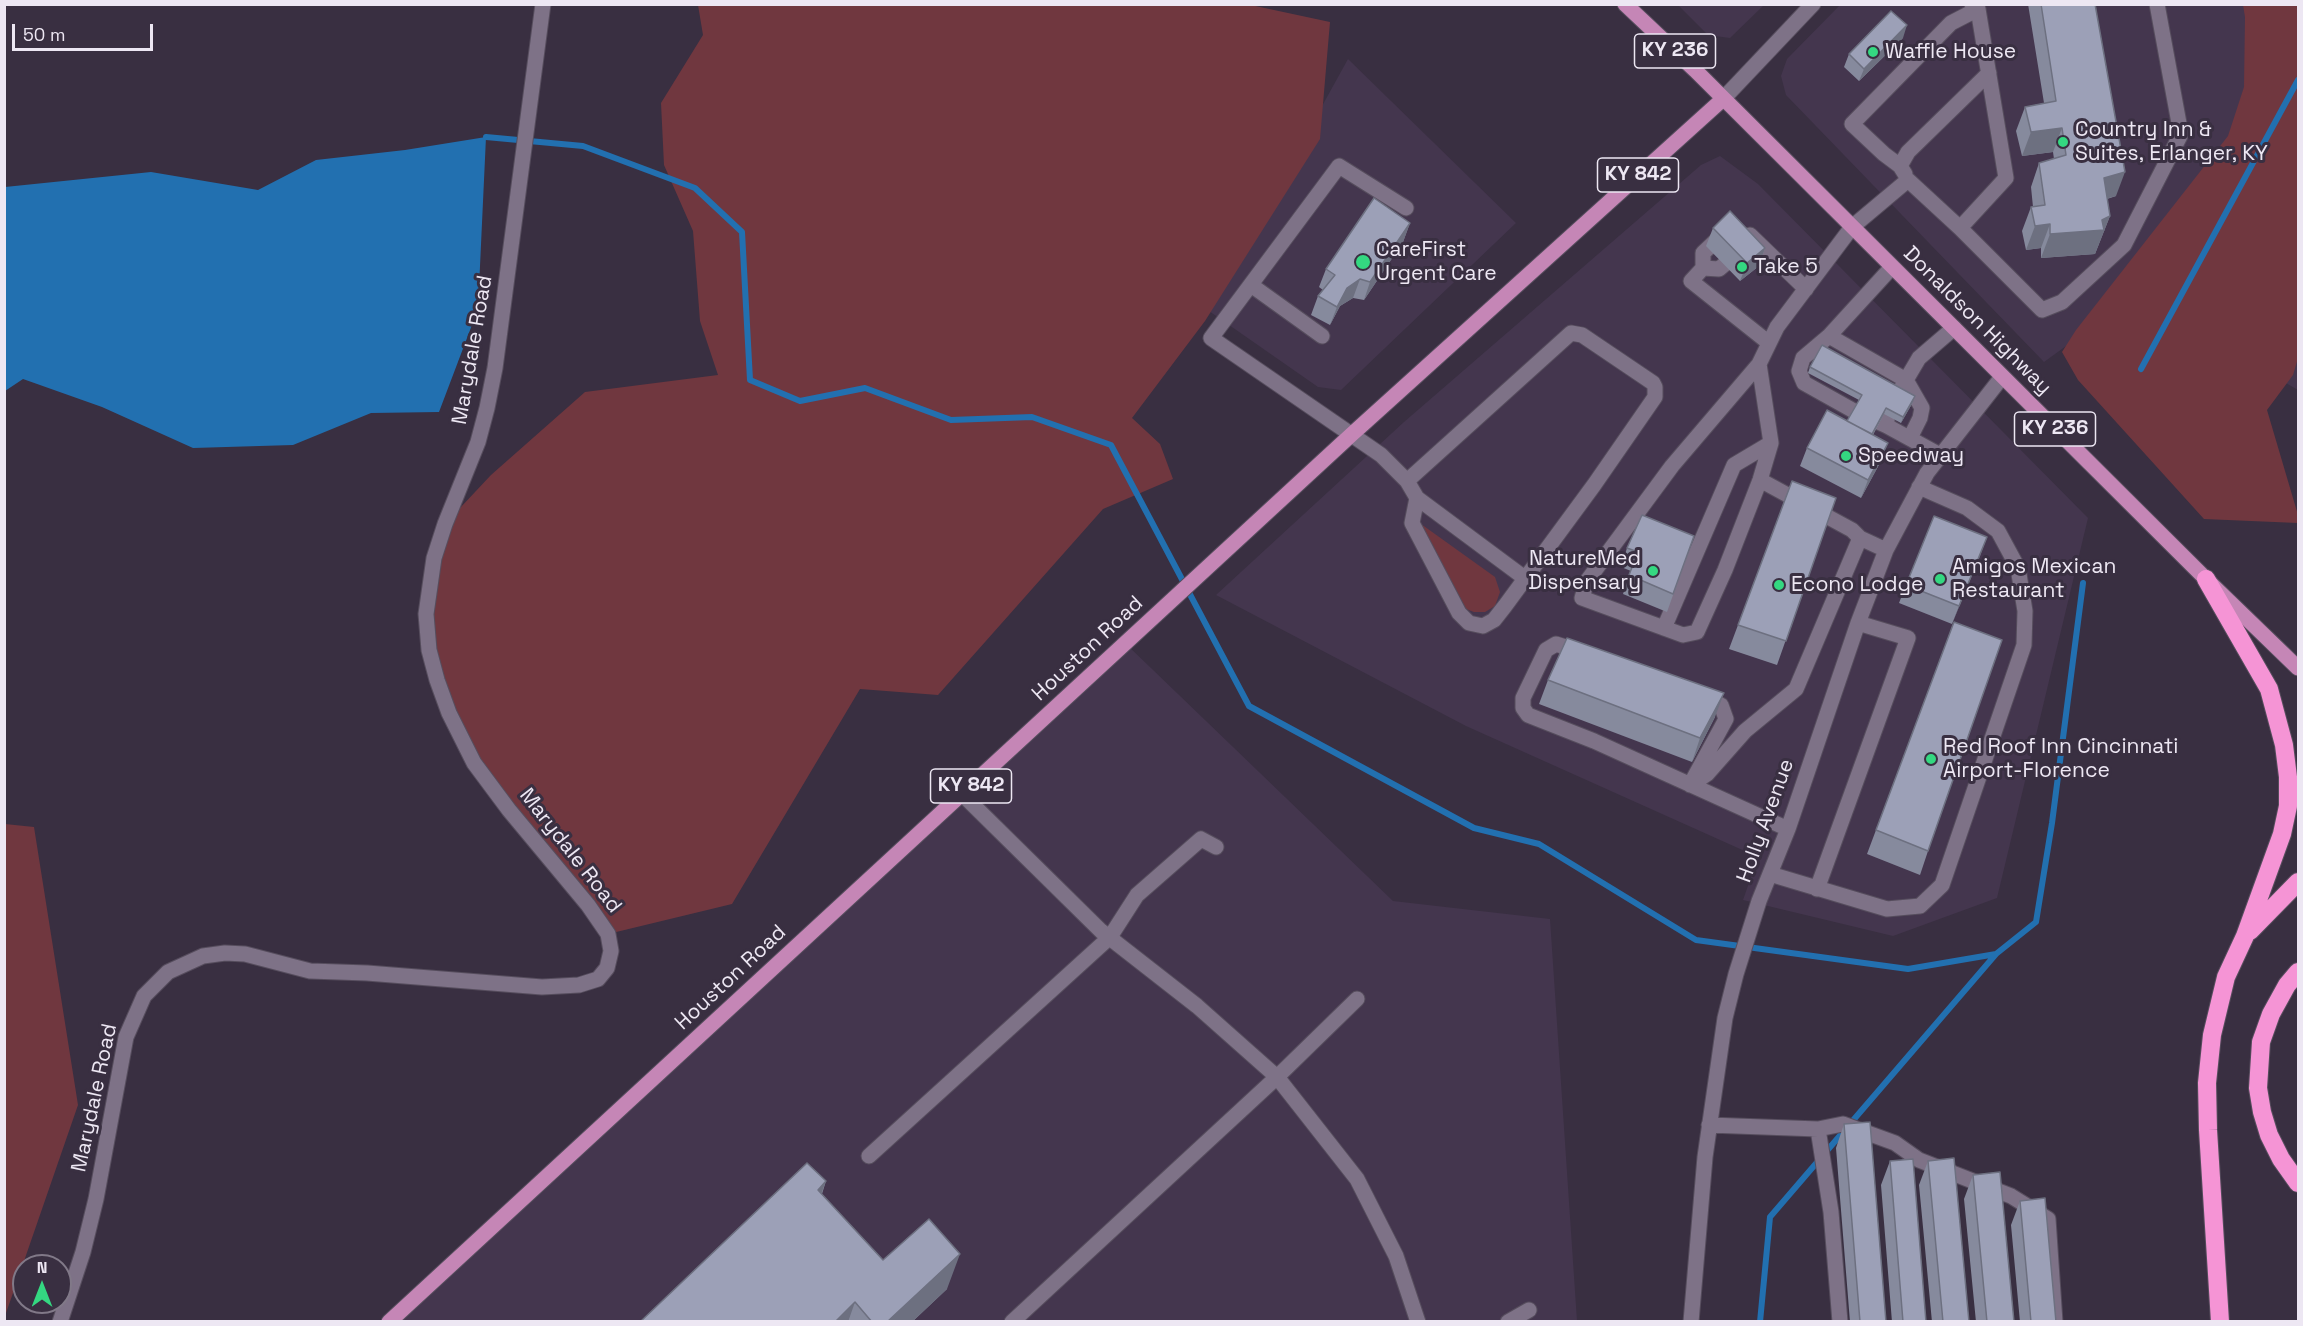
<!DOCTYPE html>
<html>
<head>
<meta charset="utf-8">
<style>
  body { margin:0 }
  #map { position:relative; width:2303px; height:1326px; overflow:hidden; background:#392f41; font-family:"Space Grotesk",sans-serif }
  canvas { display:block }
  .frame { position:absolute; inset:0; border:6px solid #ede7f3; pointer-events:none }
  .north { position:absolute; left:12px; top:1254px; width:60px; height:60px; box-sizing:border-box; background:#392f41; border:2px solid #817988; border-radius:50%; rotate:0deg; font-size:16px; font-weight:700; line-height:24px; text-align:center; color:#ede7f3 }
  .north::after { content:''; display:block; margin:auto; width:21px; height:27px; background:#34d881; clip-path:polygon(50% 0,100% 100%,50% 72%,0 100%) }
  .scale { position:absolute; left:12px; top:24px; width:141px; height:27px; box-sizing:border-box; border:3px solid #ede7f3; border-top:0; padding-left:8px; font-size:18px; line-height:21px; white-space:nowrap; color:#ede7f3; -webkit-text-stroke:4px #392f41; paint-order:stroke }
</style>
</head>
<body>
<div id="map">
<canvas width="2303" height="1326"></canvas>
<div class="frame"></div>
<div class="north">N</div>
<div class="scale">50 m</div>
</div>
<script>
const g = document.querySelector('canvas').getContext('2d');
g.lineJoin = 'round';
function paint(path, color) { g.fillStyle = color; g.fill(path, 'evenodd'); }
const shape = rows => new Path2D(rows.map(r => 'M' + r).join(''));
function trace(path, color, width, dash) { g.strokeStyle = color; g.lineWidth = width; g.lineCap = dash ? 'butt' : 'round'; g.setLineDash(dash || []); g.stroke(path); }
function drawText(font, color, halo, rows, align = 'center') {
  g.font = font + ' "Space Grotesk",sans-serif'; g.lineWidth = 6; g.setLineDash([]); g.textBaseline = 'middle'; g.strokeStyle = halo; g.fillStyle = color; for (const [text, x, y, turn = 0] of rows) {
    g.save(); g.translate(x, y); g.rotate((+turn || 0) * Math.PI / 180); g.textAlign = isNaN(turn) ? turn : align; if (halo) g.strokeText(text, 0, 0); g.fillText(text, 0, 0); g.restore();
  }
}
const built = shape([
  [1678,5,1764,5,1730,38,1708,35],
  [1840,5,2298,5,2298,390,2135,296,2044,362,1786,95,1781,76,1787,59],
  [1348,59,1516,223,1341,390,1318,387,1209,311],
  [1720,156,1758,184,2088,518,1997,898,1893,936,1743,900,1758,857,1466,726,1216,595,1404,422,1701,165],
  [1125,643,1393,901,1550,919,1577,1321,389,1322]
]);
const green = shape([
  [1246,4,1330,22,1320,139,1205,321,1132,418,1160,444,1173,479,1103,509,938,695,860,689,732,904,608,934,474,763,429,650,445,524,491,475,585,392,718,375,700,321,693,231,664,165,661,103,703,35,698,5],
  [2243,5,2298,5,2298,358,2293,375,2267,410,2298,515,2298,523,2204,519,2078,380,2062,352,2076,330,2228,136,2244,87,2245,17],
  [1421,524,1495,577,1500,592,1495,606,1485,612,1474,612,1466,609],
  [5,824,34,827,78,1105,5,1316]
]);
const water = shape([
  [486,137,478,309,439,412,371,413,293,445,193,448,102,407,23,379,5,391,5,187,151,172,258,190,316,160,405,150]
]);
const stream = shape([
  [486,137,583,146,695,188,742,232,750,380,800,401,865,388,951,420,1032,417,1111,445,1249,706,1474,828,1539,844,1696,940,1908,969,1996,954],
  [2141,369,2298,80],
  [1760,1322,1770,1217,1996,954,2036,922,2052,823,2083,583]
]);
const minor = shape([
  [1972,4,1978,9,2006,178,1960,228,2042,310,2062,302,2124,245,2181,134,2157,4],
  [1723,99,1813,4],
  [1900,166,1884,154,1852,124,1951,23,1978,9],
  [1905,174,1900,166,1908,152,1989,73],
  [1406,208,1339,166,1211,338,1381,455,1407,481,1417,498,1526,579],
  [1722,235,1703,253,1703,268,1691,281,1769,343],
  [1750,235,1806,289],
  [1892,267,1829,336,1906,380,1919,358,1954,328],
  [1703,268,1719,269,1739,252],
  [1251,285,1322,336],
  [1829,336,1803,358,1799,371,1804,383,1854,411,1887,426],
  [1759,364,1672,466,1587,581,1582,598,1683,635,1697,632,1725,570,1760,480,1771,443,1759,364,1777,327,1852,227,1908,180,1960,228],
  [1901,389,1906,380,1922,408,1920,418,1910,438],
  [1887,419,1887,426,1940,455],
  [1760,480,1852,530,1860,538,1886,550],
  [1407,481,1571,333,1582,335,1653,383,1655,387,1655,397,1594,485,1505,606,1494,620,1483,626,1469,623,1459,613,1412,523,1417,498],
  [1664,628,1734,465,1771,443],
  [1581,652,1556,644,1546,650,1523,698,1523,708,1528,715,1594,741,1788,829],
  [1692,784,1707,774,1745,731,1796,689,1860,538],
  [1690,785,1726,719,1721,705,1701,698],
  [962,794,1101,931,1197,1006,1277,1077,1357,1179,1396,1256,1418,1322],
  [1770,874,1887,909,1920,906,1942,885,2024,645,2025,611,2018,568,1998,531,1967,508,1919,487],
  [1817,889,1908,638,1858,623],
  [1709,1125,1818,1129,1843,1124,1895,1143,1919,1160,2011,1196,2048,1219,2055,1322],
  [1818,1129,1831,1212,1840,1322],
  [869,1156,1110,937,1137,895,1201,839,1216,847],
  [60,1322,83,1252,96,1199,126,1037,144,996,168,972,203,956,225,953,245,954,310,971,367,973,542,987,579,985,598,979,607,968,611,951,608,934,588,905,509,810,474,763,449,713,437,680,429,650,426,614,434,558,445,524,478,442,487,408,495,368,543,4],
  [1012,1322,1277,1077,1357,999],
  [1508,1322,1529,1310],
  [1691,1322,1705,1157,1725,1018,1736,974,1759,901,1788,829,1858,623,1886,550,1927,473,2002,377]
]);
const major = shape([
  [1625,4,1695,70,2206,579,2298,668],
  [389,1322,1351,435,1723,99]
]);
const highway = shape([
  [2206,579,2269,689,2284,745,2288,777,2288,806,2282,834,2245,936,2226,977,2212,1035,2207,1083,2208,1130,2220,1322],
  [2250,931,2298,882],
  [2298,972,2287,985,2271,1014,2261,1042,2258,1088,2262,1112,2269,1135,2281,1159,2298,1183]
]);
const wall = shape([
  [2028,4,2095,4,2116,196,2107,199,2110,216,2095,254,2041,258,2041,248,2026,250,2022,231,2031,207,2033,207,2031,187,2039,163,2054,159,2053,152,2022,156,2016,131,2025,107,2044,103],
  [1903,38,1859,81,1844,67,1849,54],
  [1410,223,1403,242,1364,300,1353,298,1340,306,1330,325,1311,315,1318,296,1323,290,1319,287,1326,269],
  [1713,228,1765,248,1759,266,1740,281,1706,246],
  [1810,367,1913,402,1901,423,1884,414,1873,435,1881,461,1861,498,1800,466,1807,448,1847,421,1859,400,1808,373],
  [1792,481,1836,498,1777,665,1729,649],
  [1694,536,1667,612,1623,594,1631,571,1621,567,1627,548],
  [1987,537,1952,624,1899,603,1906,585],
  [1954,622,1928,851,1920,875,1867,854],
  [1548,680,1715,717,1692,762,1539,704],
  [1844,1124,1886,1322,1850,1322,1836,1148],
  [1890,1161,1926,1322,1892,1322,1881,1185],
  [1928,1161,1969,1322,1932,1322,1919,1185],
  [1973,1175,2014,1322,1976,1322,1964,1199],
  [826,1181,822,1194,883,1260,947,1289,912,1322,640,1322],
  [2020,1201,2056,1322,2020,1322,2011,1225]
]);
const shadedWall = shape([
  [1907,25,1903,38,1859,81,1864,69],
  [2062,128,2053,152,2022,156,2031,132],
  [2125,172,2116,196,2095,202,2104,178],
  [2110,216,2095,254,2041,258,2050,234,2102,220],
  [1410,223,1403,242,1364,300,1370,282],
  [2050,224,2041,248,2026,250,2035,226],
  [1765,248,1759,266,1740,281,1747,263],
  [1360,279,1353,298,1340,306,1330,325,1337,307,1347,288],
  [1915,396,1913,402,1901,423,1903,417],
  [1886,408,1884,414,1863,452,1866,445],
  [1888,443,1881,461,1861,498,1868,480],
  [1987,537,1980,556,1952,624,1959,606],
  [1724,693,1715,717,1692,762,1700,738],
  [826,1181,813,1216,818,1190],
  [960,1254,947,1289,912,1322,887,1322],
  [855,1302,848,1322,835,1322]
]);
const building = shape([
  [2041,4,2095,4,2125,172,2104,178,2110,216,2102,220,2104,230,2050,234,2050,224,2035,226,2031,207,2045,205,2039,163,2066,155,2062,128,2031,132,2025,107,2056,101,2041,4],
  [1891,11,1907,25,1864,69,1849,54,1891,11],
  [1374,198,1410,223,1370,282,1360,279,1347,288,1337,307,1318,296,1335,275,1326,269,1374,198],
  [1730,211,1765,248,1747,263,1713,228,1730,211],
  [1822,345,1915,396,1903,417,1886,408,1872,434,1847,421,1862,395,1810,367,1822,345],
  [1827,410,1888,443,1868,480,1807,448,1827,410],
  [1792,481,1836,498,1786,641,1738,625,1792,481],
  [1642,515,1694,536,1673,594,1629,575,1638,552,1627,548,1642,515],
  [1934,516,1987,537,1959,606,1906,585,1934,516],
  [1954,622,2002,640,1928,851,1876,830,1954,622],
  [1567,638,1724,693,1700,738,1548,680,1567,638],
  [1870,1122,1886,1322,1860,1322,1844,1124,1870,1122],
  [1954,1158,1969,1322,1943,1322,1928,1161,1954,1158],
  [1913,1159,1926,1322,1903,1322,1890,1161,1913,1159],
  [807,1163,826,1181,818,1190,883,1260,929,1219,960,1254,887,1322,872,1322,855,1302,835,1322,640,1322,807,1163],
  [2000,1172,2014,1322,1987,1322,1973,1175,2000,1172],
  [2045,1198,2056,1322,2031,1322,2020,1201,2045,1198]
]);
const markers = [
  [1873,52,6,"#34d881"],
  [2063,142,6,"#34d881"],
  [1363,262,8,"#34d881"],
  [1742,267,6,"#34d881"],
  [1846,456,6,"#34d881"],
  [1653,571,6,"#34d881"],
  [1940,579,6,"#34d881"],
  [1779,585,6,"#34d881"],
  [1931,759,6,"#34d881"]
];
const shields = [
  [1675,51,81],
  [1638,175,81],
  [2055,429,81],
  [971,786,81]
];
const shieldNames = [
  ["KY 236",1675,51],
  ["KY 842",1638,175],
  ["KY 236",2055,429],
  ["KY 842",971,786]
];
const poiNames = [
  ["Waffle House",1885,52],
  ["Country Inn &",2075,130],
  ["Suites, Erlanger, KY",2075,154],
  ["CareFirst",1376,250],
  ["Urgent Care",1376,274],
  ["Take 5",1754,267],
  ["Speedway",1858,456],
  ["NatureMed",1641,559,"right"],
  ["Dispensary",1641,583,"right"],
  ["Amigos Mexican",1952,567],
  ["Restaurant",1952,591],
  ["Econo Lodge",1791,585],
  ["Red Roof Inn Cincinnati",1943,747],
  ["Airport-Florence",1943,771]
];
const streetNames = [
  ["Donaldson Highway",1977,321,45],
  ["Marydale Road",473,350,-80],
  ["Houston Road",1088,649,-43],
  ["Holly Avenue",1766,821,-70],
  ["Marydale Road",570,851,52],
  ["Houston Road",731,978,-43],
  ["Marydale Road",95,1098,-78]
];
paint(built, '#44364e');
paint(green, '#70373f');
paint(water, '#2270b0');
trace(stream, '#2270b0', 6);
trace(minor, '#564d5d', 17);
trace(major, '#564d5d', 17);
trace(highway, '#564d5d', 20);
trace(minor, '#7e7287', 15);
trace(major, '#c586b6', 15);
trace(highway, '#f594d5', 18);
paint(wall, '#868a9d');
paint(shadedWall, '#6d7080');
paint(building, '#9ca0b7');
trace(building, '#6d7080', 1.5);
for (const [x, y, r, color] of markers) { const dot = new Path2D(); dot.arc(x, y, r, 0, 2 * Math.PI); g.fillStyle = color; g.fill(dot); trace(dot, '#392f41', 2); }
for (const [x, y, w] of shields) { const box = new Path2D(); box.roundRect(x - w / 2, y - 17, w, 34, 4.5); g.fillStyle = '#392f41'; g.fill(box); trace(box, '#ede7f3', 1.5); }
drawText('bold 20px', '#ede7f3', null, shieldNames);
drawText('21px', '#ede7f3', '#392f41', poiNames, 'left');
drawText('21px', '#ede7f3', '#392f41', streetNames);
</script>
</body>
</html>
